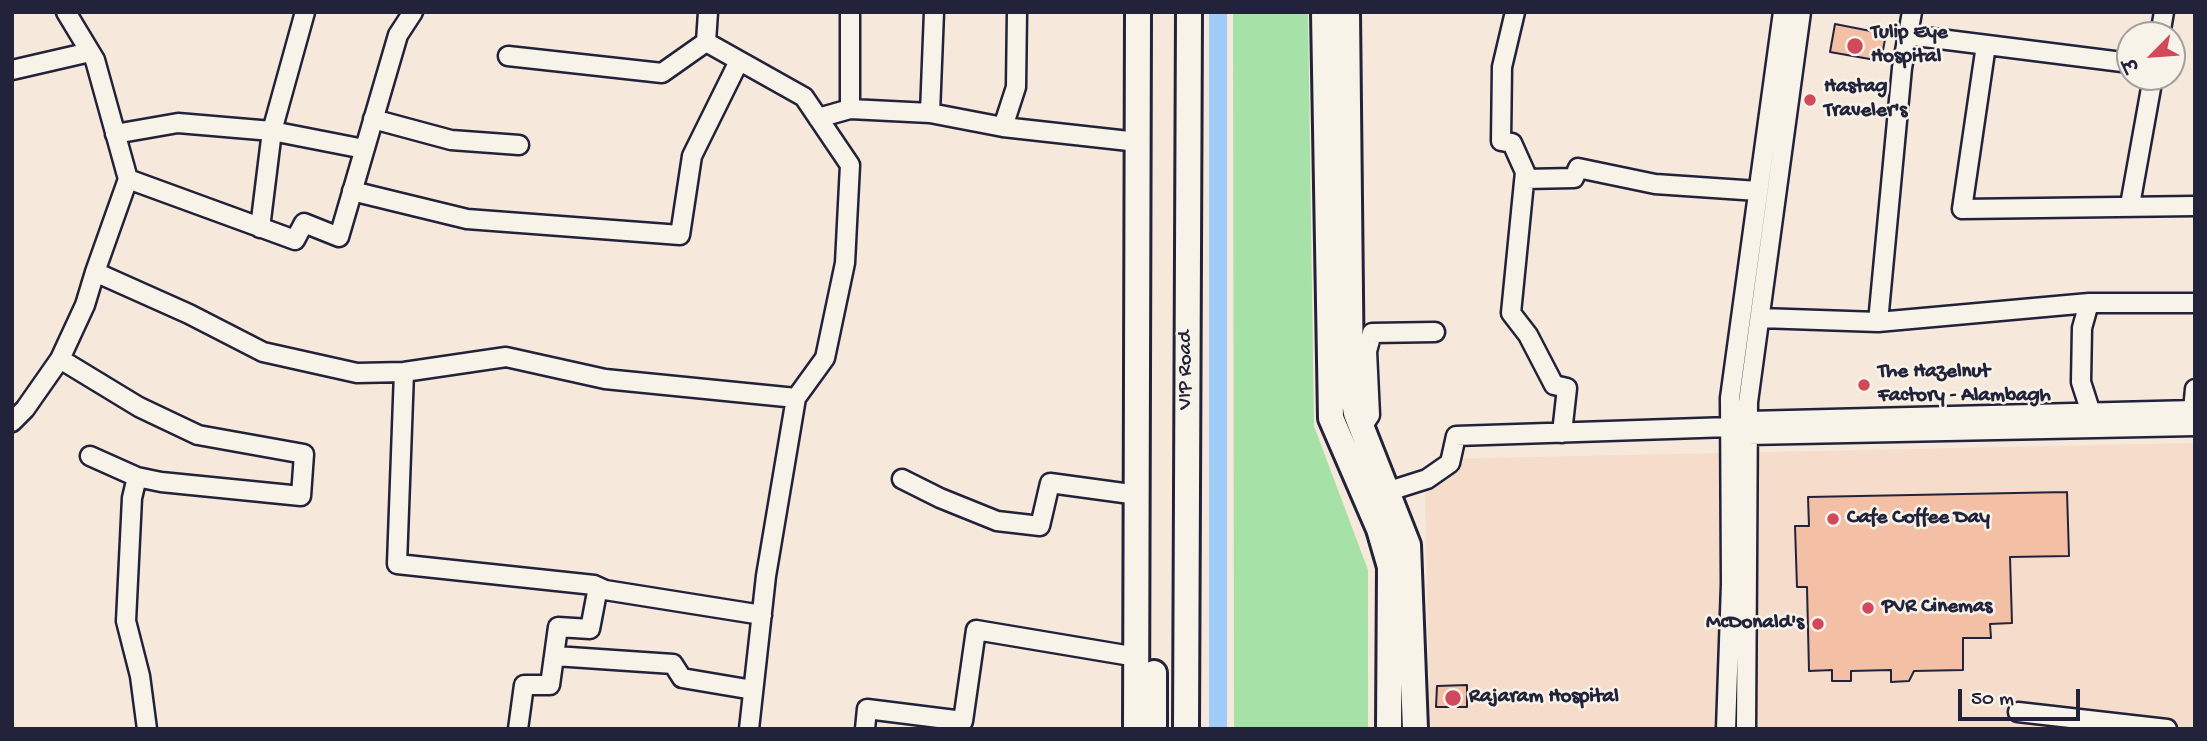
<!DOCTYPE html>
<html>
<head>
<meta charset="utf-8">
<style>
  body { margin:0 }
  #map { position:relative; width:2207px; height:741px; overflow:hidden; background:#f6e9db; font-family:"Gochi Hand","Playpen Sans Deva",sans-serif }
  canvas { display:block }
  .frame { position:absolute; inset:0; border:14px solid #22223b; pointer-events:none }
  .north { position:absolute; left:2116px; top:21px; width:70px; height:70px; box-sizing:border-box; background:#f7f3e8; border:2px solid #a29fa3; border-radius:50%; rotate:245deg; font-size:19px; font-weight:700; line-height:28px; text-align:center; color:#22223b }
  .north::after { content:''; display:block; margin:auto; width:24px; height:32px; background:#d1495b; clip-path:polygon(50% 0,100% 100%,50% 72%,0 100%) }
  .scale { position:absolute; left:1958px; top:689px; width:122px; height:32px; box-sizing:border-box; border:4px solid #22223b; border-top:0; padding-left:9px; font-size:21px; line-height:24px; white-space:nowrap; color:#22223b; -webkit-text-stroke:5px #f7f3e8; paint-order:stroke }
</style>
</head>
<body>
<div id="map">
<canvas width="2207" height="741"></canvas>
<div class="frame"></div>
<div class="north">उ</div>
<div class="scale">50 m</div>
</div>
<script>
const g = document.querySelector('canvas').getContext('2d');
g.lineJoin = 'round';
function paint(path, color) { g.fillStyle = color; g.fill(path, 'evenodd'); }
const shape = rows => new Path2D(rows.map(r => 'M' + r).join(''));
function trace(path, color, width, dash) { g.strokeStyle = color; g.lineWidth = width; g.lineCap = dash ? 'butt' : 'round'; g.setLineDash(dash || []); g.stroke(path); }
function drawText(font, color, halo, rows, align = 'center') {
  g.font = font + ' "Gochi Hand",sans-serif'; g.lineWidth = 5; g.setLineDash([]); g.textBaseline = 'middle'; g.strokeStyle = halo; g.fillStyle = color; for (const [text, x, y, turn = 0] of rows) {
    g.save(); g.translate(x, y); g.rotate((+turn || 0) * Math.PI / 180); g.textAlign = isNaN(turn) ? turn : align; if (halo) g.strokeText(text, 0, 0); g.fillText(text, 0, 0); g.restore();
  }
}
const built = shape([
  [2195,443,2195,729,1430,729,1425,493,1439,459]
]);
const green = shape([
  [1233,12,1308,12,1314,426,1368,570,1368,729,1234,729]
]);
const canal = shape([
  [1218,729,1218,12]
]);
const building = shape([
  [1835,24,1886,34,1881,61,1830,52,1835,24],
  [2067,492,2069,556,2010,557,2012,623,1990,624,1991,638,1963,638,1963,670,1914,671,1909,681,1891,682,1891,670,1851,671,1851,681,1832,681,1832,670,1809,671,1807,587,1797,587,1795,526,1809,526,1808,497,2067,492],
  [1467,685,1467,707,1436,707,1437,686,1467,685]
]);
const street = shape([
  [66,12,95,60,128,179,95,272,189,314,263,352,357,373,404,372,506,357,605,379,796,398,766,576,749,729],
  [708,12,706,42,804,97,850,165,845,263,825,358,796,398],
  [1515,12,1502,67,1501,141,1512,143,1525,172,1511,313,1528,335,1554,385,1567,388,1562,433],
  [1908,35,2130,63],
  [2160,35,2164,12],
  [1986,45,1962,209,2195,206],
  [508,56,662,73,706,42],
  [12,70,90,52],
  [850,109,930,113,934,12],
  [930,113,1003,127,1138,142],
  [818,118,850,109,850,12],
  [373,119,451,140,519,145],
  [1003,127,1016,87,1017,12],
  [115,134,178,123,272,131,305,12],
  [128,179,295,240,304,223,339,237,398,35,413,12],
  [1525,179,1574,178,1578,168,1655,184,1758,191],
  [352,191,467,219,680,235,692,156,739,61],
  [2130,205,2153,77],
  [260,228,272,131,364,149],
  [2089,303,2082,328,2081,382,2091,413],
  [1760,318,1878,322,2089,303,2195,303],
  [1878,322,1902,68,1912,12],
  [60,359,139,407,198,435,304,454,301,496,161,482,137,477,90,456],
  [404,372,397,564,594,585,605,590,762,615],
  [2193,410,2195,389],
  [12,422,25,409,60,359,85,305,95,272],
  [1362,427,1370,415,1367,351,1372,333,1435,332],
  [1737,430,1748,435,2195,426],
  [137,477,132,498,126,621,140,676,147,729],
  [902,479,940,498,997,521,1040,526,1050,483,1138,495],
  [1386,492,1427,479,1450,463,1456,436,1730,427,1748,421,2195,410],
  [555,656,673,664,682,678,753,690],
  [2018,712,2167,729],
  [518,729,524,685,550,685,558,627,590,629,598,587],
  [865,729,867,709,963,721,976,630,1137,657],
  [1726,729,1731,584,1730,398,1783,12],
  [1746,729,1748,402,1801,12]
]);
const secondary = shape([
  [1324,12,1331,418,1379,529,1390,567,1389,729],
  [1347,12,1351,386,1356,413,1408,545,1415,729],
  [1136,729,1138,12],
  [1154,729,1154,673],
  [1186,729,1189,12]
]);
const markers = [
  [1855,46,9,"#d1495b"],
  [1810,100,7,"#d1495b"],
  [1864,385,7,"#d1495b"],
  [1833,519,7,"#d1495b"],
  [1868,608,7,"#d1495b"],
  [1818,624,7,"#d1495b"],
  [1453,698,9,"#d1495b"]
];
const poiNames = [
  ["Tulip Eye",1871,34],
  ["Hospital",1871,58],
  ["Hastag",1824,88],
  ["Traveler's",1824,112],
  ["The Hazelnut",1878,373],
  ["Factory - Alambagh",1878,397],
  ["Cafe Coffee Day",1847,519],
  ["PVR Cinemas",1882,608],
  ["McDonald's",1804,624,"right"],
  ["Rajaram Hospital",1469,698]
];
const streetNames = [
  ["VIP Road",1187,370,-90]
];
paint(built, '#f5dccb');
paint(green, '#a6e1a7');
trace(canal, '#a0ccfa', 18);
paint(building, '#f3bfa5');
trace(building, '#22223b', 2);
trace(street, '#22223b', 23);
trace(secondary, '#22223b', 30);
trace(street, '#f7f3e8', 18);
trace(secondary, '#f7f3e8', 24);
for (const [x, y, r, color] of markers) { const dot = new Path2D(); dot.arc(x, y, r, 0, 2 * Math.PI); g.fillStyle = color; g.fill(dot); trace(dot, '#f7f3e8', 2.5); }
drawText('bold 21px', '#22223b', '#f7f3e8', poiNames, 'left');
drawText('21px', '#22223b', '#f7f3e8', streetNames);
</script>
</body>
</html>
